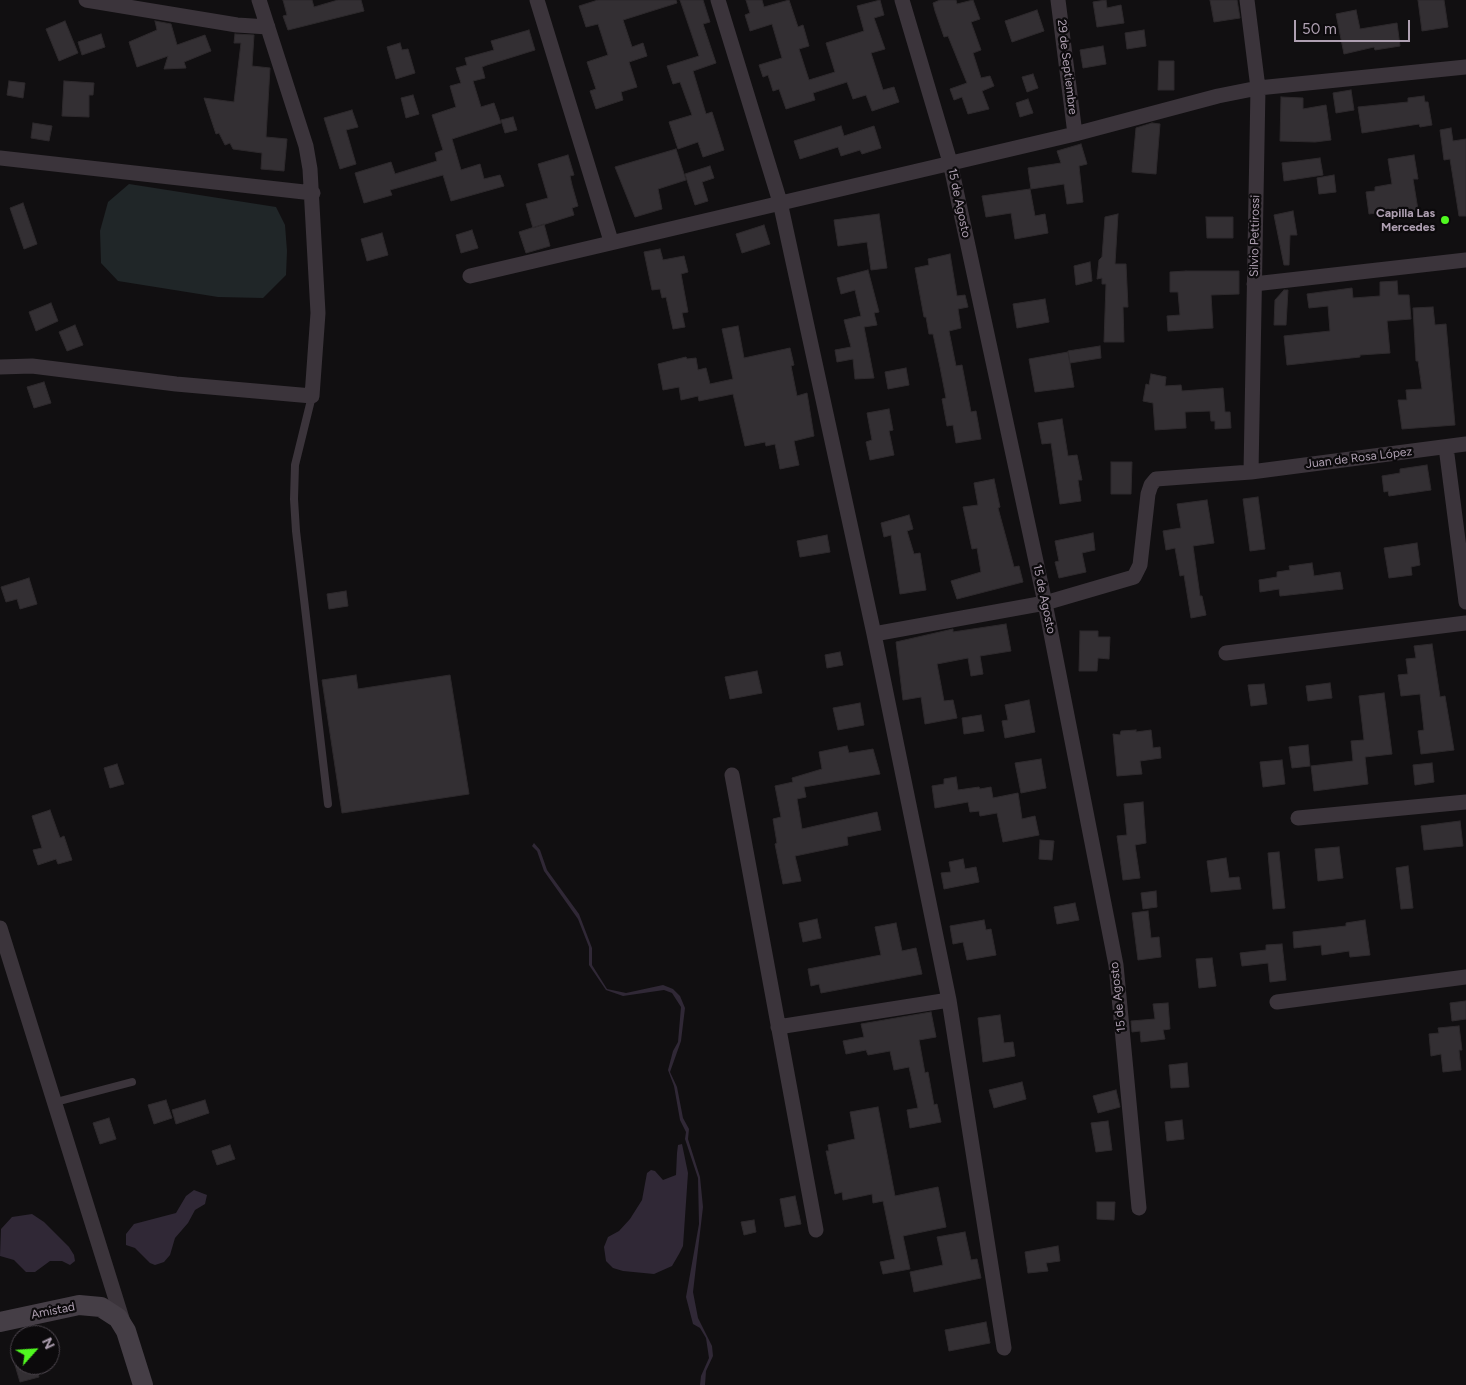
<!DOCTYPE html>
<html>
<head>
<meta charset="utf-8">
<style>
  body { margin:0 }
  #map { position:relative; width:1466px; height:1385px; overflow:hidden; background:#110f11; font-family:Figtree,sans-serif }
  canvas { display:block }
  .north { position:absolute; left:10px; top:1325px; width:50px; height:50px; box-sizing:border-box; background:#0c0a0c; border:1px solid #4d464e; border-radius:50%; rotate:64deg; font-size:14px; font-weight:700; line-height:20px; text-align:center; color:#afa0b2 }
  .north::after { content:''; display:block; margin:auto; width:18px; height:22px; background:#50f820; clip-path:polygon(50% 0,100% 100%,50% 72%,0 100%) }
  .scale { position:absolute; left:1294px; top:20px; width:116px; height:22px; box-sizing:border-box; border:2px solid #afa0b2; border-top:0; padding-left:6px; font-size:15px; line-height:18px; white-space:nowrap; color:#afa0b2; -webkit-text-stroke:4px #0c0a0c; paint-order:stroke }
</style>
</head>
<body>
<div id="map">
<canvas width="1466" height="1385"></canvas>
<div class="north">N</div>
<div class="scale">50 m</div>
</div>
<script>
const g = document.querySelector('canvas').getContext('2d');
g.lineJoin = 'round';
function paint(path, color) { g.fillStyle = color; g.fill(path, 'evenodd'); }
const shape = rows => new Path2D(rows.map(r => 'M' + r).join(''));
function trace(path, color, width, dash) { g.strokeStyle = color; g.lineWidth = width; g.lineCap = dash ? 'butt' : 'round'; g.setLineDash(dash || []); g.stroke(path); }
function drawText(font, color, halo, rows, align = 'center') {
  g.font = font + ' Figtree,sans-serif'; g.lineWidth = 4.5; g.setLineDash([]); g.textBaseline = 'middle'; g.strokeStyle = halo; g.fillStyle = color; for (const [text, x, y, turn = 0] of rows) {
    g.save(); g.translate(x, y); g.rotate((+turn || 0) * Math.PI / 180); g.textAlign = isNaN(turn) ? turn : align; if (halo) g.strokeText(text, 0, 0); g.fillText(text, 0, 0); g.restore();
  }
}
const green = shape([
  [129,184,276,207,285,225,287,251,286,275,263,298,218,297,118,281,101,263,100,231,108,202]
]);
const water = shape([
  [534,843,540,850,547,870,579,914,592,948,592,965,607,989,626,993,663,985,673,989,680,996,685,1008,681,1041,670,1072,677,1087,683,1118,689,1129,688,1139,700,1177,703,1207,693,1292,698,1318,712,1346,713,1356,706,1371,705,1385,700,1385,701,1376,709,1358,706,1338,700,1328,693,1324,686,1297,699,1224,698,1178,685,1139,686,1132,680,1120,674,1086,668,1070,673,1051,678,1042,681,1007,672,993,664,990,623,996,606,990,589,965,589,947,578,919,544,871,537,851,532,846],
  [682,1144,688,1173,683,1246,679,1254,672,1266,654,1274,623,1271,613,1268,606,1261,604,1247,608,1237,619,1231,630,1219,642,1200,647,1173,651,1170,655,1171,663,1180,676,1175,677,1153,678,1145],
  [194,1190,207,1195,205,1204,195,1210,188,1223,175,1238,170,1255,164,1262,155,1265,150,1263,135,1248,126,1245,126,1234,134,1224,176,1213,186,1196],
  [32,1214,44,1222,69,1247,74,1255,75,1261,70,1265,62,1261,50,1261,35,1272,26,1272,14,1260,0,1256,1,1229,12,1217]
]);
const building = shape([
  [283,0,312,0,314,7,338,0,361,0,364,11,288,30,283,16,287,15,283,0],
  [598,0,676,0,677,3,623,20,632,47,643,43,647,56,629,62,637,87,621,92,623,100,596,109,590,91,596,89,587,62,608,55,598,24,586,27,579,6,598,0],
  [680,0,703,0,710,22,703,24,716,63,693,71,706,114,712,112,724,150,703,157,698,142,678,149,669,122,692,115,680,82,673,84,667,66,699,56,680,0],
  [746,0,762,0,764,7,789,0,798,27,803,25,809,46,799,49,809,80,835,72,826,43,864,31,857,6,880,0,884,15,874,18,885,49,871,53,883,90,894,87,899,102,872,111,866,95,853,99,847,82,813,93,815,100,786,109,779,89,773,91,768,75,763,77,759,65,782,58,772,24,750,31,745,15,750,13,746,0],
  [940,0,956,0,957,4,973,0,980,19,971,22,981,50,973,53,981,78,990,76,994,86,982,91,989,109,968,114,962,97,954,100,950,89,967,83,948,36,944,37,935,11,933,3,940,0],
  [1106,0,1107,8,1121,5,1124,23,1097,27,1093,2,1106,0],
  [1210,0,1237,0,1240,18,1214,22,1210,0],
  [1418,0,1444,0,1448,27,1422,31,1418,0],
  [1037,10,1044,31,1012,42,1005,21,1037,10],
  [1356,10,1360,29,1397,23,1400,46,1375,50,1374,47,1344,54,1336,14,1356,10],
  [65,21,78,53,59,61,46,29,65,21],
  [155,21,171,24,177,45,205,35,211,51,184,62,186,68,164,69,168,56,137,67,129,42,157,30,155,21],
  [529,30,535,50,487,65,482,67,485,78,473,81,481,107,494,103,501,123,452,139,461,170,480,164,484,179,500,175,504,186,451,201,443,175,390,190,392,195,364,203,355,173,391,162,395,174,437,161,435,153,443,150,432,115,456,107,450,86,461,83,456,68,467,65,465,58,494,50,491,41,529,30],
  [1144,30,1146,46,1127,49,1125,33,1144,30],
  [101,34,105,47,82,55,78,42,101,34],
  [235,34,254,35,252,66,270,68,266,137,287,139,284,171,261,169,262,153,233,149,230,143,225,145,219,133,216,134,204,98,234,102,241,43,234,43,235,34],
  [400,43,402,50,408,49,415,73,396,79,387,47,400,43],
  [1103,46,1106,64,1083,68,1080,50,1103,46],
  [1159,61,1174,61,1174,90,1158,90,1159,61],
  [1033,74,1038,88,1027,92,1022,77,1033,74],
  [9,81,25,83,23,98,7,95,9,81],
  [64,81,94,83,93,95,89,95,89,117,62,116,64,81],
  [1351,90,1354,110,1336,113,1333,93,1351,90],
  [413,95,419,114,406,118,401,98,413,95],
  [1424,96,1425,102,1428,102,1432,125,1420,127,1419,124,1362,133,1358,107,1408,102,1408,98,1424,96],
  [1281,97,1303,98,1303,109,1326,105,1331,140,1315,142,1280,141,1281,97],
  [1028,99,1033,113,1020,117,1016,103,1028,99],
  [352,110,358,127,346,130,356,164,340,169,324,118,352,110],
  [513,117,517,130,505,133,501,120,513,117],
  [33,123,52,126,49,141,31,138,33,123],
  [1152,123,1160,124,1156,174,1132,172,1136,128,1152,123],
  [841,126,844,136,874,126,881,148,862,154,860,150,841,156,838,147,800,159,794,141,841,126],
  [1451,128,1453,141,1466,139,1466,216,1459,216,1450,159,1444,160,1440,130,1451,128],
  [1081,144,1087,164,1079,166,1083,202,1067,204,1064,184,1031,189,1028,168,1061,163,1057,151,1081,144],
  [676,149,686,180,658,189,662,209,635,217,615,167,676,149],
  [568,155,574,175,570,176,572,185,578,206,572,208,574,215,533,228,526,204,548,198,538,164,568,155],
  [1414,155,1418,179,1413,179,1419,216,1399,219,1397,210,1369,214,1366,192,1375,191,1375,187,1392,184,1388,159,1414,155],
  [1320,158,1323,175,1284,181,1282,163,1320,158],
  [710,166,714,178,702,182,708,201,695,205,685,174,710,166],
  [1334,175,1336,192,1319,194,1317,178,1334,175],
  [1030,189,1035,216,1045,214,1048,233,1015,239,1011,213,986,217,982,196,1030,189],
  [23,203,37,244,24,249,10,208,23,203],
  [1293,211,1297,235,1290,235,1289,265,1284,265,1274,215,1293,211],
  [879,214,887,268,871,270,867,242,838,246,834,220,879,214],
  [1118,214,1115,264,1126,264,1128,307,1123,307,1124,342,1104,342,1106,284,1102,284,1102,278,1097,279,1099,260,1102,257,1105,217,1118,214],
  [1206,217,1233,217,1233,238,1207,238,1206,217],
  [544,224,550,246,526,253,519,232,544,224],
  [764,225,770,244,742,253,736,234,764,225],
  [472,230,478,248,461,253,456,235,472,230],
  [382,233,388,255,367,261,361,239,382,233],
  [660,249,663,260,684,256,688,272,681,274,688,312,682,313,685,327,673,329,666,297,662,298,660,289,652,290,644,252,660,249],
  [950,254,957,296,965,295,968,307,958,309,961,328,949,331,956,366,962,365,971,412,976,411,981,439,956,443,953,425,947,426,942,399,946,398,940,367,933,334,929,334,926,317,924,317,915,268,929,265,928,259,950,254],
  [1090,262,1092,281,1076,285,1074,266,1090,262],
  [868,270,879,312,874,313,877,325,864,327,874,378,855,379,853,359,837,362,835,350,851,347,844,320,861,316,855,290,841,294,837,278,868,270],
  [1186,271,1239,271,1239,294,1211,295,1213,328,1168,331,1167,316,1180,315,1178,292,1170,292,1170,272,1186,271],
  [1397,281,1398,295,1409,295,1411,319,1387,321,1390,353,1360,355,1360,357,1287,365,1284,336,1330,331,1328,306,1309,308,1307,294,1352,288,1353,298,1380,296,1380,282,1397,281],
  [1284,290,1288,290,1286,325,1274,325,1275,300,1284,290],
  [1045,299,1049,322,1017,328,1013,304,1045,299],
  [51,303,58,321,36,331,29,312,51,303],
  [1433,307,1435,325,1446,324,1455,425,1402,429,1398,400,1407,400,1406,390,1422,389,1418,361,1416,361,1413,308,1433,307],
  [75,325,83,345,67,351,59,332,75,325],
  [738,326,744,358,790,348,794,365,791,366,797,396,807,393,814,436,794,441,799,465,780,469,775,444,766,446,765,442,745,446,733,394,699,401,698,396,681,400,679,387,663,390,658,364,686,357,687,359,696,358,698,370,706,368,710,384,733,379,722,329,738,326],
  [1100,346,1101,358,1070,363,1068,351,1100,346],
  [1068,352,1074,387,1035,392,1029,359,1068,352],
  [906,368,909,385,888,389,885,372,906,368],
  [1151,374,1166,377,1165,386,1181,385,1182,391,1223,388,1225,412,1230,412,1231,428,1215,429,1215,421,1211,421,1210,411,1185,412,1186,428,1155,430,1153,403,1143,401,1146,384,1149,385,1151,374],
  [44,382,51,403,34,408,27,387,44,382],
  [889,409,893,430,889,431,894,455,870,460,866,442,872,440,867,413,889,409],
  [1062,419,1068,456,1077,455,1082,480,1078,480,1081,501,1060,504,1051,443,1042,444,1038,423,1062,419],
  [1111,462,1132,462,1131,494,1111,494,1111,462],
  [1427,465,1431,490,1389,496,1388,491,1384,492,1382,476,1400,473,1400,469,1427,465],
  [994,479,1000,507,998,508,1014,567,1019,566,1023,582,957,599,951,581,981,572,977,548,972,549,963,507,978,505,974,483,994,479],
  [1258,497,1265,549,1250,551,1243,499,1258,497],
  [1207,500,1214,543,1193,546,1200,596,1202,596,1206,615,1191,618,1184,575,1180,576,1175,548,1166,550,1163,531,1181,528,1177,504,1207,500],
  [909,515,913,529,907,531,914,554,920,553,926,590,900,594,891,535,884,537,881,523,909,515],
  [1093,533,1095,550,1082,553,1086,572,1059,578,1055,562,1059,561,1055,541,1093,533],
  [827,535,830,552,800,557,797,541,827,535],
  [1417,543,1420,565,1411,567,1412,575,1389,578,1384,548,1417,543],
  [1312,563,1314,576,1340,572,1343,589,1280,596,1279,589,1260,592,1259,580,1277,577,1277,572,1290,570,1289,566,1312,563],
  [29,578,37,604,20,609,17,599,6,602,1,587,29,578],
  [346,591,348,606,329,609,327,594,346,591],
  [1006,624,1011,651,980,656,983,674,971,676,968,658,937,664,944,701,953,700,957,718,925,724,921,697,903,700,896,642,953,629,953,632,1006,624],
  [1080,631,1098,631,1098,637,1110,637,1109,659,1098,658,1097,671,1079,671,1080,631],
  [1432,644,1440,697,1445,696,1454,750,1421,754,1418,731,1424,730,1420,694,1401,696,1398,675,1408,674,1406,659,1416,658,1414,646,1432,644],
  [840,652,843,665,827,668,825,655,840,652],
  [757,671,762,693,730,699,725,677,757,671],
  [356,675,358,689,450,675,469,794,342,813,322,680,356,675],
  [1330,683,1332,698,1308,701,1306,686,1330,683],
  [1264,684,1267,704,1251,706,1248,685,1264,684],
  [1384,693,1392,754,1365,757,1368,784,1314,791,1311,766,1353,761,1351,741,1364,740,1359,696,1384,693],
  [1029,700,1035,732,1005,738,1002,721,1008,720,1005,705,1029,700],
  [860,703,864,725,838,730,833,708,860,703],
  [981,715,984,731,964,734,962,718,981,715],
  [1136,730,1136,732,1151,730,1153,748,1160,747,1161,758,1140,761,1142,774,1117,776,1113,734,1120,735,1121,731,1136,730],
  [1308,745,1310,766,1292,768,1289,747,1308,745],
  [847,746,849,753,873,749,880,774,804,787,806,797,797,799,802,829,877,812,881,830,847,837,848,845,795,856,801,881,783,884,775,844,777,843,773,819,781,817,775,786,793,782,792,778,822,769,819,752,847,746],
  [1041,759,1046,788,1021,793,1015,763,1041,759],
  [1282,760,1285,784,1263,787,1260,762,1282,760],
  [1432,763,1434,782,1415,785,1413,765,1432,763],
  [117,764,124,784,110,788,104,768,117,764],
  [956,777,958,790,979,787,980,789,991,787,993,798,1018,793,1022,819,1035,816,1039,835,1003,842,997,813,980,816,979,811,970,812,968,802,935,808,932,786,944,784,944,779,956,777],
  [1143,802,1146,843,1135,845,1140,878,1123,880,1117,836,1127,835,1124,804,1143,802],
  [50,810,60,838,64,836,72,860,58,864,56,859,38,865,33,850,42,848,32,816,50,810],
  [1460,821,1463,846,1424,850,1421,826,1460,821],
  [1040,840,1054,841,1052,860,1039,859,1040,840],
  [1339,847,1343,878,1318,881,1315,849,1339,847],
  [1279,852,1285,908,1273,909,1268,853,1279,852],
  [1226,858,1229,878,1239,877,1241,889,1211,892,1207,861,1226,858],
  [963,859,965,869,976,867,979,882,944,889,941,873,951,872,949,862,963,859],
  [1408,866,1413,908,1401,909,1396,868,1408,866],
  [1156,891,1157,907,1143,909,1141,893,1156,891],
  [1075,903,1079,920,1057,924,1054,907,1075,903],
  [1148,911,1151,938,1159,937,1161,957,1138,960,1132,913,1148,911],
  [817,919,821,938,803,942,799,923,817,919],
  [984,920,986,930,991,929,996,955,967,960,963,942,953,944,950,926,984,920],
  [1365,920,1370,955,1350,957,1349,951,1322,955,1321,945,1294,948,1293,932,1346,926,1346,923,1365,920],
  [896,923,902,951,916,948,922,974,821,993,819,984,811,986,808,969,881,955,875,927,896,923],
  [1282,944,1286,980,1270,982,1268,963,1242,966,1240,953,1266,950,1266,945,1282,944],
  [1212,958,1216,986,1199,988,1196,959,1212,958],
  [1466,1001,1466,1019,1452,1021,1450,1003,1466,1001],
  [1168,1003,1170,1029,1163,1030,1165,1039,1141,1042,1140,1031,1132,1032,1131,1021,1155,1019,1153,1004,1168,1003],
  [931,1012,936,1037,919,1040,925,1073,928,1072,934,1105,937,1104,941,1122,910,1128,907,1110,918,1108,909,1067,894,1070,890,1051,868,1055,866,1050,846,1054,843,1041,864,1037,861,1024,931,1012],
  [1000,1015,1004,1043,1013,1042,1015,1056,983,1062,978,1018,1000,1015],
  [1459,1026,1462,1050,1459,1050,1461,1070,1443,1072,1441,1054,1431,1056,1429,1034,1439,1033,1438,1028,1459,1026],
  [1187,1063,1189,1087,1171,1088,1169,1065,1187,1063],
  [1022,1082,1026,1099,994,1108,989,1090,1022,1082],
  [1116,1090,1120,1107,1098,1113,1093,1096,1116,1090],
  [166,1100,172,1118,154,1124,148,1105,166,1100],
  [205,1100,209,1113,176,1124,172,1110,205,1100],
  [878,1107,895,1196,938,1187,946,1227,903,1236,910,1269,883,1274,880,1262,895,1259,883,1201,873,1203,872,1194,843,1200,842,1192,835,1194,826,1151,829,1151,828,1145,855,1139,850,1112,878,1107],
  [109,1118,116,1139,100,1144,93,1123,109,1118],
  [1182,1120,1184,1139,1167,1141,1165,1122,1182,1120],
  [1108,1121,1112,1150,1096,1152,1091,1123,1108,1121],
  [230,1145,235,1159,217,1165,212,1151,230,1145],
  [795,1196,801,1224,785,1227,780,1199,795,1196],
  [1097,1202,1115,1202,1114,1220,1097,1219,1097,1202],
  [754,1220,756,1232,744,1235,741,1222,754,1220],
  [965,1232,971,1260,977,1259,981,1278,914,1292,910,1272,943,1265,937,1237,965,1232],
  [1058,1246,1060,1261,1046,1263,1048,1271,1028,1273,1025,1252,1058,1246],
  [986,1322,990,1343,949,1351,945,1330,986,1322],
  [15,1365,36,1365,39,1377,20,1382,15,1365]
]);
const lane = shape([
  [312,396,295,465,294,499,296,531,328,804],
  [56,1102,132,1082]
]);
const street = shape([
  [86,0,237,25,268,27],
  [537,0,611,241],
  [718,0,780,202,874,634,949,1000,1004,1348],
  [902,0,950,162,1045,603,1116,965,1139,1208],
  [1058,0,1075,134],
  [1247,0,1258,88,1251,472],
  [0,158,313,193],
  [470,276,1075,134,1218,96,1258,88,1466,67],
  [1254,284,1466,260],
  [0,367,32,366,176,384,312,396,318,313,310,169,306,146,259,0],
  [1446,447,1466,602],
  [874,634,1045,603,1134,577,1140,565,1148,494,1151,485,1156,479,1251,472,1466,444],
  [1226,653,1466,623],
  [732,775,816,1230],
  [1298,818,1466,802],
  [0,928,124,1325],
  [1277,1002,1466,977],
  [778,1027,949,1000]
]);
const secondary = shape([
  [0,1322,79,1305,101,1307,118,1318,126,1331,143,1385]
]);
const markers = [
  [1445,220,5,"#50f820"]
];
const streetNames = [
  ["29 de Septiembre",1067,67,83],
  ["15 de Agosto",959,203,78],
  ["Silvio Pettirossi",1255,236,-89],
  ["Juan de Rosa López",1359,458,-7],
  ["15 de Agosto",1044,599,78],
  ["15 de Agosto",1118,997,-96],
  ["Amistad",53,1311,-11]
];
const poiNames = [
  ["Capilla Las",1435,213],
  ["Mercedes",1435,227]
];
paint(green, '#202628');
paint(water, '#302836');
paint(building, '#332f33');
trace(building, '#2d292c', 1);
trace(lane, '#3b343b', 8);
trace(street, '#3b343b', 15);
trace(secondary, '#453e46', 20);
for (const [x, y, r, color] of markers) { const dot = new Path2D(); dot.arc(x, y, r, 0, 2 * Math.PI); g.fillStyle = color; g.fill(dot); trace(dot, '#0c0a0c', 2); }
drawText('12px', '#afa0b2', '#0c0a0c', streetNames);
drawText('bold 12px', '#afa0b2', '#0c0a0c', poiNames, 'right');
</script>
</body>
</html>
